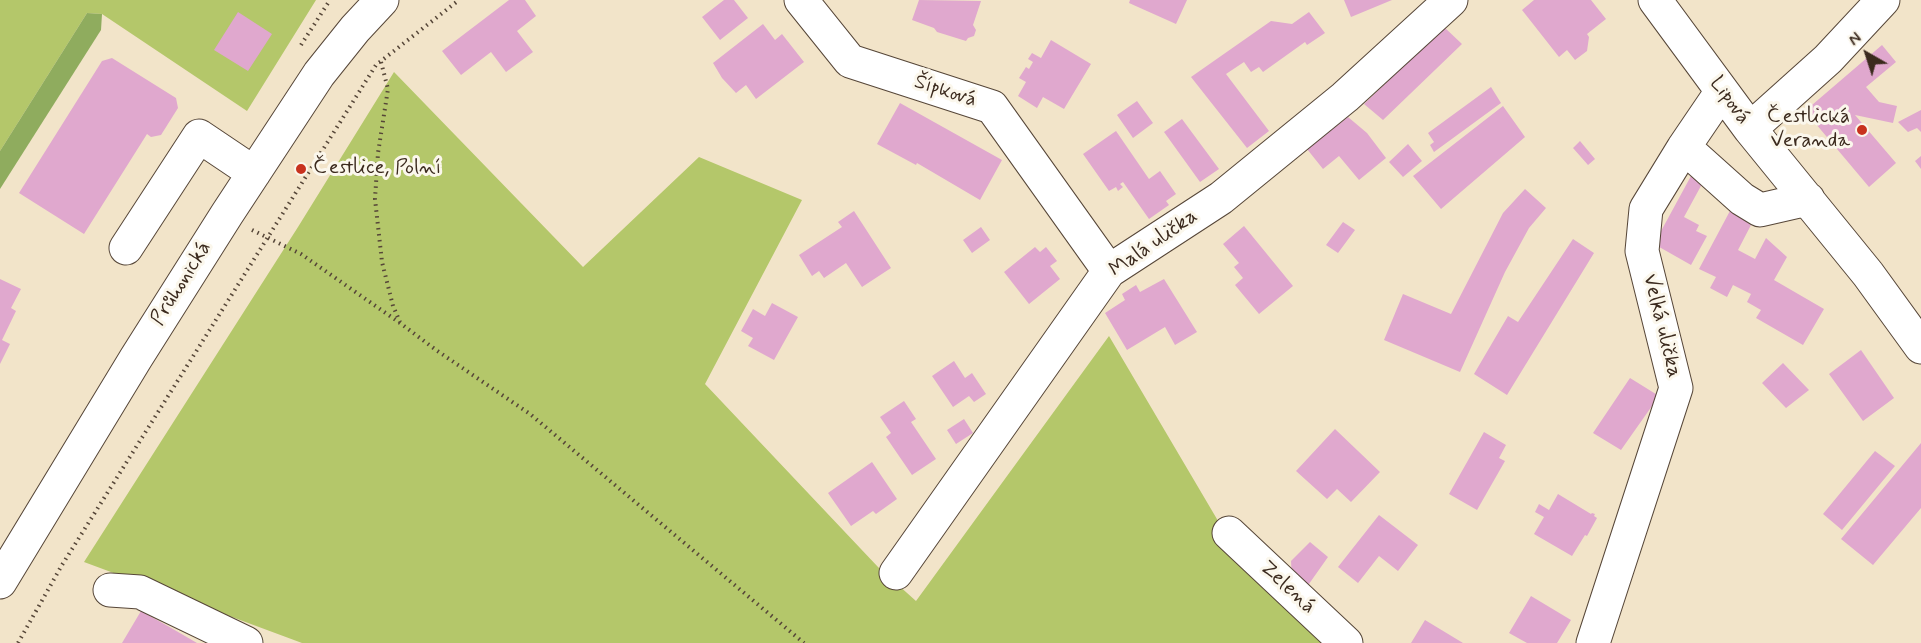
<!DOCTYPE html>
<html>
<head>
<meta charset="utf-8">
<style>
  body { margin:0 }
  #map { position:relative; width:1921px; height:643px; overflow:hidden; background:#f2e4c9; font-family:Mynerve,sans-serif }
  canvas { display:block }
  .north { position:absolute; left:1837px; top:24px; width:60px; height:60px; -webkit-text-stroke:4px #fbf7ec; paint-order:stroke; rotate:321deg; font-size:16px; font-weight:700; line-height:24px; text-align:center; color:#3b2a1e }
  .north::after { content:''; display:block; margin:auto; width:21px; height:27px; background:#3b2a1e; clip-path:polygon(50% 0,100% 100%,50% 72%,0 100%) }
</style>
</head>
<body>
<div id="map">
<canvas width="1921" height="643"></canvas>
<div class="north">N</div>
</div>
<script>
const g = document.querySelector('canvas').getContext('2d');
g.lineJoin = 'round';
function paint(path, color) { g.fillStyle = color; g.fill(path, 'evenodd'); }
const shape = rows => new Path2D(rows.map(r => 'M' + r).join(''));
function trace(path, color, width, dash) { g.strokeStyle = color; g.lineWidth = width; g.lineCap = dash ? 'butt' : 'round'; g.setLineDash(dash || []); g.stroke(path); }
function drawText(font, color, halo, rows, align = 'center') {
  g.font = font + ' Mynerve,sans-serif'; g.lineWidth = 6; g.setLineDash([]); g.textBaseline = 'middle'; g.strokeStyle = halo; g.fillStyle = color; for (const [text, x, y, turn = 0] of rows) {
    g.save(); g.translate(x, y); g.rotate((+turn || 0) * Math.PI / 180); g.textAlign = isNaN(turn) ? turn : align; if (halo) g.strokeText(text, 0, 0); g.fillText(text, 0, 0); g.restore();
  }
}
const green = shape([
  [0,0,316,0,247,111,102,14,87,13,0,151],
  [394,72,583,267,699,157,802,200,705,384,878,567,916,601,1109,336,1224,531,1344,643,302,643,84,562,298,227]
]);
const forest = shape([
  [87,13,102,14,101,30,0,189,0,151]
]);
const building = shape([
  [509,0,525,0,536,16,517,31,533,52,506,72,491,52,461,75,442,51],
  [724,0,734,0,748,18,720,40,702,17],
  [919,0,981,1,973,25,976,30,974,36,968,38,966,41,937,32,934,28,912,20],
  [1130,0,1187,0,1176,24,1129,3],
  [1344,0,1392,0,1351,17],
  [1534,0,1591,0,1606,19,1587,34,1589,37,1587,51,1575,60,1567,50,1559,57,1522,10],
  [238,12,272,34,248,71,214,50],
  [1309,12,1325,33,1307,45,1305,42,1263,72,1259,67,1251,72,1244,62,1226,74,1269,131,1247,148,1191,77,1271,21,1292,24],
  [763,24,775,40,782,34,804,62,756,99,746,85,736,93,722,78,713,63],
  [1444,27,1462,44,1383,120,1364,104],
  [1051,40,1091,64,1064,109,1043,97,1037,108,1018,96,1026,82,1019,78,1026,67,1029,69,1033,62,1028,59,1032,53,1041,58],
  [1882,45,1896,62,1866,87,1879,102,1897,106,1893,123,1855,115,1896,163,1869,187,1805,111],
  [112,58,176,98,178,108,161,135,151,137,147,134,84,234,19,193,102,61],
  [1491,87,1501,103,1434,152,1430,145,1434,142,1428,133],
  [1137,101,1153,123,1133,138,1117,115],
  [900,103,1002,160,980,200,917,163,916,165,877,144],
  [1503,106,1525,137,1441,209,1413,176],
  [1921,110,1921,132,1917,128,1908,132,1898,122],
  [1348,117,1367,133,1386,158,1359,180,1339,156,1323,169,1307,149],
  [1182,119,1219,169,1200,182,1164,132],
  [1116,131,1149,179,1160,171,1176,194,1166,201,1169,205,1149,219,1123,182,1120,184,1123,187,1118,191,1116,187,1109,191,1083,154],
  [1580,141,1595,159,1588,165,1573,148],
  [1408,144,1422,161,1403,177,1389,162],
  [1921,156,1921,169,1915,161],
  [1691,176,1702,184,1684,217,1699,225,1696,231,1707,236,1691,265,1654,244],
  [1525,189,1546,208,1529,228,1505,272,1460,372,1384,340,1403,294,1451,314,1503,213],
  [1731,209,1751,225,1738,250,1755,259,1766,238,1787,257,1774,280,1824,309,1803,345,1756,318,1761,310,1747,302,1751,294,1733,285,1727,297,1710,288,1716,277,1699,269],
  [854,211,891,268,862,287,846,263,824,278,819,271,812,276,799,255,842,227,838,222],
  [1343,222,1355,230,1338,253,1326,245],
  [1244,226,1293,286,1259,314,1235,285,1243,278,1234,267,1239,263,1223,244],
  [981,227,990,240,972,253,963,240],
  [1573,239,1594,253,1507,395,1474,374,1508,316,1518,322],
  [1035,247,1040,252,1046,247,1057,261,1050,266,1060,279,1029,304,1004,272],
  [0,279,21,289,11,308,16,311,2,340,10,344,0,364],
  [1164,279,1197,332,1175,345,1165,327,1127,350,1105,313,1125,300,1122,294,1136,285,1140,292],
  [772,303,798,317,774,360,748,346,753,338,741,331,753,309,765,316],
  [1861,350,1894,398,1863,421,1829,374],
  [954,361,965,378,972,373,986,394,974,402,969,396,953,407,932,376],
  [1783,363,1809,390,1786,408,1762,383],
  [1630,378,1659,396,1621,450,1593,433],
  [904,401,916,419,911,422,936,459,912,475,886,437,891,433,880,417],
  [964,419,973,433,956,444,947,430],
  [1335,429,1380,472,1351,502,1337,489,1327,499,1296,471],
  [1484,432,1506,445,1499,458,1505,461,1477,510,1449,494],
  [1921,443,1921,508,1873,565,1841,539],
  [1875,451,1895,466,1842,530,1823,514],
  [872,462,897,499,876,514,873,511,851,526,828,493],
  [1558,494,1591,514,1592,513,1595,514,1594,516,1597,518,1587,536,1585,535,1572,556,1534,534,1544,517,1535,512,1539,504,1549,510],
  [1379,515,1418,545,1398,571,1379,556,1358,583,1338,567],
  [1310,542,1328,557,1304,591,1292,579,1291,561],
  [1531,596,1571,620,1557,643,1527,643,1509,633],
  [141,611,166,625,197,643,122,643],
  [1425,620,1463,643,1411,643]
]);
const path = shape([
  [301,45,330,0],
  [381,62,388,89,378,153,375,199,382,262,393,306,400,322],
  [252,230,301,254,400,323,436,350,530,414,804,643],
  [18,643,62,565,376,65,459,0]
]);
const minor = shape([
  [801,0,850,61,992,107,1109,271],
  [1655,0,1750,129,1868,274,1921,347],
  [1750,129,1828,59,1883,0],
  [1684,147,1742,199,1760,210,1808,199],
  [126,248,199,136,254,173],
  [1229,533,1346,643],
  [896,573,1109,271,1221,198,1345,97,1451,0],
  [0,582,136,358,227,214,319,74,355,29,382,0],
  [110,590,140,592,246,643],
  [1593,643,1676,388,1642,251,1646,209,1684,147,1722,91]
]);
const markers = [
  [1862,130,6,"#c8321e"],
  [301,169,6,"#c8321e"]
];
const streetNames = [
  ["Šípková",945,92,18],
  ["Lipová",1729,101,54],
  ["Malá ulička",1154,244,-35],
  ["Průhonická",182,284,-58],
  ["Velká ulička",1661,326,76],
  ["Zelená",1287,588,43]
];
const poiNames = [
  ["Čestlická",1850,118],
  ["Veranda",1850,142],
  ["Čestlice, Polní",313,169,"left"]
];
paint(green, '#b4c76a');
paint(forest, '#8fac5e');
paint(building, '#e0a8ce');
trace(minor, '#564638', 35);
trace(path, '#564638', 4, [1.5, 4.5]);
trace(minor, '#fff', 33);
for (const [x, y, r, color] of markers) { const dot = new Path2D(); dot.arc(x, y, r, 0, 2 * Math.PI); g.fillStyle = color; g.fill(dot); trace(dot, '#fbf7ec', 2); }
drawText('21px', '#3b2a1e', '#fbf7ec', streetNames);
drawText('21px', '#3b2a1e', '#fbf7ec', poiNames, 'right');
</script>
</body>
</html>
